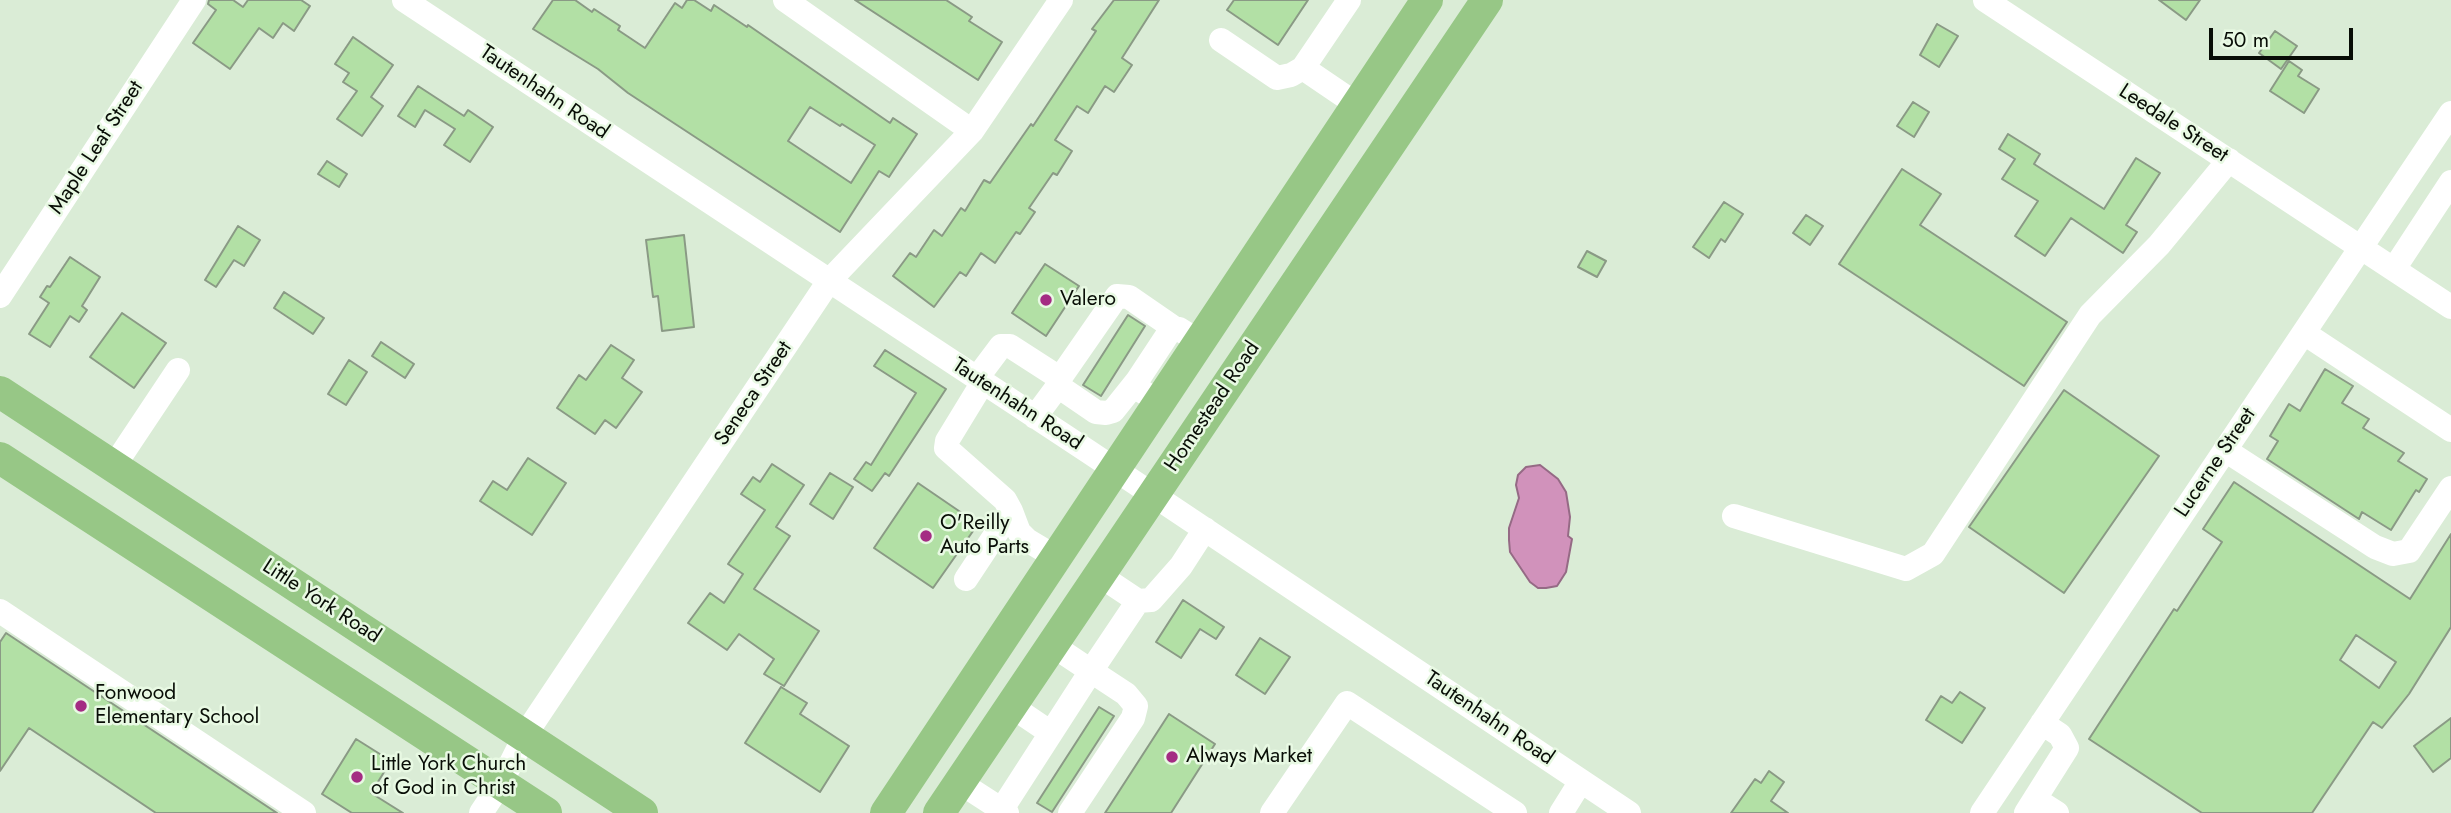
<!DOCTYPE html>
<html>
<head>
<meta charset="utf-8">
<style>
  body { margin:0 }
  #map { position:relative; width:2451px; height:813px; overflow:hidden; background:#daecd6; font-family:Jost,sans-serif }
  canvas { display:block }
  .scale { position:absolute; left:2209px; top:28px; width:144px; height:32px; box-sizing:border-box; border:4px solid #080d06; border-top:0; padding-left:9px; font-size:21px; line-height:24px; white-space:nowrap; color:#080d06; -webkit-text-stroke:5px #e8f9e3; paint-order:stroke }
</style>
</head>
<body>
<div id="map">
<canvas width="2451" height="813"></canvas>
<div class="scale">50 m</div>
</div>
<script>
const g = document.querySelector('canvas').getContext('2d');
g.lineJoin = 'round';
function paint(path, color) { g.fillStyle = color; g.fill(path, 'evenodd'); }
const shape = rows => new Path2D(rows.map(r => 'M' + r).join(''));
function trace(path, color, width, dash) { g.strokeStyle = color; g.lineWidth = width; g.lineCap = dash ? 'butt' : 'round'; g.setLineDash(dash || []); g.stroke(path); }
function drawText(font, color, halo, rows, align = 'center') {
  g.font = font + ' Jost,sans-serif'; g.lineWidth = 5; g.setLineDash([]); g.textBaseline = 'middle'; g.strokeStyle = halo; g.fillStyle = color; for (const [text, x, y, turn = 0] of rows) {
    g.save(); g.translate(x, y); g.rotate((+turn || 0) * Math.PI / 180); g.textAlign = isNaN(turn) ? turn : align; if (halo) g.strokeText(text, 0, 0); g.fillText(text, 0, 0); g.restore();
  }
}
const water = shape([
  [1540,465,1558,479,1566,492,1570,517,1568,536,1572,539,1566,572,1557,586,1546,588,1538,588,1530,582,1510,552,1509,540,1509,528,1519,498,1516,485,1518,475,1526,467,1540,465]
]);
const building = shape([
  [209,0,233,0,243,7,248,0,301,0,310,6,294,31,283,23,273,38,259,28,230,69,193,43,216,10,208,4,209,0],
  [553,0,575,0,592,12,594,9,620,26,618,30,645,48,675,3,682,8,687,0,694,0,711,11,714,5,747,27,748,25,890,123,893,118,917,134,889,177,879,171,840,232,628,93,598,69,533,29,553,0],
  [810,107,840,126,842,124,875,145,851,183,788,141,810,107],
  [855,0,946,0,972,17,969,21,1002,42,978,80,855,0],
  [1114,0,1159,0,1122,58,1132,65,1114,92,1105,86,1088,113,1077,106,1055,140,1072,151,1057,175,1053,173,1029,208,1035,212,1020,234,1016,232,995,263,981,253,966,276,960,272,934,307,893,276,910,253,916,257,934,230,942,236,961,208,965,211,984,180,990,183,1031,124,1033,126,1096,31,1092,29,1114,0],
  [1234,0,1308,0,1278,45,1227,10,1234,0],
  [2159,0,2200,0,2186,20,2159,0],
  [1937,24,1958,36,1939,67,1920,55,1937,24],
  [2275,31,2297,46,2281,69,2259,53,2275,31],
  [353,37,393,65,371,97,383,106,362,136,337,119,357,91,343,82,349,73,335,64,353,37],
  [2289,61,2302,70,2298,76,2319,89,2304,113,2270,91,2289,61],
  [418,86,464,116,468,110,493,127,470,162,444,145,455,129,425,110,415,127,398,116,418,86],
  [1913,102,1929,112,1914,137,1897,126,1913,102],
  [2008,134,2040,154,2034,164,2104,209,2136,158,2160,173,2126,225,2137,232,2123,253,2071,218,2045,256,2015,236,2038,201,2002,179,2015,159,1999,149,2008,134],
  [327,161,347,174,339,187,318,174,327,161],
  [1902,169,1941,194,1920,225,2067,322,2024,386,1839,264,1902,169],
  [1724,202,1743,214,1725,242,1721,239,1709,258,1693,247,1724,202],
  [1806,215,1823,226,1810,245,1793,233,1806,215],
  [238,226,260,240,244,266,234,260,216,287,205,280,238,226],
  [684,235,694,327,662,331,658,296,653,297,646,240,684,235],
  [1587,251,1606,261,1597,277,1578,267,1587,251],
  [70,257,100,277,82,306,87,310,79,322,70,316,50,347,29,334,49,303,40,297,47,286,50,287,70,257],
  [1045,264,1079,286,1046,336,1012,313,1045,264],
  [284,292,324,318,313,334,274,308,284,292],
  [122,313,166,343,134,388,90,357,122,313],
  [1128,315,1145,326,1101,396,1083,385,1128,315],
  [381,342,414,364,405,378,372,356,381,342],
  [611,345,634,360,622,378,642,392,616,428,605,420,595,434,557,408,579,375,586,380,611,345],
  [885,350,946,389,889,476,885,473,872,491,854,479,866,462,871,465,916,393,874,366,885,350],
  [349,360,367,372,346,405,328,394,349,360],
  [2325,369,2353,386,2342,403,2369,419,2363,428,2404,453,2398,461,2427,479,2419,492,2416,490,2391,530,2362,512,2359,519,2267,459,2278,441,2270,436,2289,404,2300,411,2325,369],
  [2064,390,2159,456,2064,593,1969,527,2064,390],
  [528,458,566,483,532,535,480,501,493,481,507,490,528,458],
  [772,464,804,485,776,527,790,536,754,589,819,631,784,686,764,674,774,659,739,634,727,650,688,623,710,593,724,603,743,574,728,564,765,510,741,494,753,477,760,482,772,464],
  [830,473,853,487,833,519,810,504,830,473],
  [2234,482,2410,599,2451,534,2451,627,2409,694,2382,728,2373,722,2312,813,2202,813,2089,739,2174,609,2177,611,2222,542,2203,529,2234,482],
  [2356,635,2396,662,2379,688,2340,660,2356,635],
  [918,483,978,524,933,588,874,548,918,483],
  [1183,600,1224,627,1216,639,1200,629,1181,658,1156,642,1183,600],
  [6,633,277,813,156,813,29,728,0,771,0,642,6,633],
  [1260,638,1290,657,1265,694,1236,675,1260,638],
  [781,687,807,703,800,714,849,746,820,792,745,743,781,687],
  [1960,692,1985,708,1962,743,1926,720,1941,696,1952,703,1960,692],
  [1099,707,1114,716,1052,812,1037,803,1099,707],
  [1169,714,1215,744,1171,813,1105,813,1169,714],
  [2451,718,2451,758,2433,772,2414,746,2451,718],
  [356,739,391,761,371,793,403,813,352,813,322,794,356,739],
  [1769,771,1784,782,1771,801,1788,813,1731,813,1755,779,1761,783,1769,771]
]);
const minor = shape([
  [404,0,1089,452,1629,813],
  [785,0,972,131],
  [1349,0,1303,68,1356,104],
  [1985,0,2451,307],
  [1221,40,1277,78,1291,75,1303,68],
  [2394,269,2451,182],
  [0,296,194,0],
  [2304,333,2451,430],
  [977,378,1001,346,1010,346,1055,375,1058,381,1058,386,1035,417],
  [1058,381,1117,296,1129,297,1174,328],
  [983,382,947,441,946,448,1005,500,1011,511,1019,532,1027,540,1057,558],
  [1058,386,1096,412,1106,413,1113,411,1137,381],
  [1160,402,1138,389,1137,381,1170,331,1174,328,1179,329,1187,334],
  [2225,450,2375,547,2393,554,2409,551,2451,488],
  [114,466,178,370],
  [1734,516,1906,569,1933,554,2090,315,2159,245,2229,160],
  [1099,575,1138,601,1151,600,1181,566,1205,529],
  [966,579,1011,511],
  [0,611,304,813],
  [1051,733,1091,671,1052,645],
  [959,782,1007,813],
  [2035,799,2057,813],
  [1002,809,1051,733,1011,706],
  [481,813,501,783,525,735,829,281,972,131,1061,0],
  [1070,813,1133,718,1136,706,1126,694,1091,671,1138,601],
  [1272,813,1347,703,1515,813],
  [1561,813,1581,781],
  [1982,813,2451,113],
  [2026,813,2067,748,2060,735,2042,723]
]);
const major = shape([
  [0,392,642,813],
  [0,458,546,813],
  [886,813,1427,0],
  [939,813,1487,0]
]);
const markers = [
  [1046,300,7,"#a42c83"],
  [926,536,7,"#a42c83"],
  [81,706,7,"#a42c83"],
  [1172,757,7,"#a42c83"],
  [357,777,7,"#a42c83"]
];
const streetNames = [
  ["Tautenhahn Road",544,93,34],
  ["Leedale Street",2173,124,33],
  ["Maple Leaf Street",97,148,-57],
  ["Seneca Street",754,394,-56],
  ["Tautenhahn Road",1017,405,33],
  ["Homestead Road",1213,407,-56],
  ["Lucerne Street",2216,463,-56],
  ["Little York Road",321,602,33],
  ["Tautenhahn Road",1489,719,34]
];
const poiNames = [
  ["Valero",1060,300],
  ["O'Reilly",940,524],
  ["Auto Parts",940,548],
  ["Fonwood",95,694],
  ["Elementary School",95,718],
  ["Always Market",1186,757],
  ["Little York Church",371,765],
  ["of God in Christ",371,789]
];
paint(water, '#d192bb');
trace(water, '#956a85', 2);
paint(building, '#b2e0a5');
trace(building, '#8a9a85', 2);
trace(minor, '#fff', 24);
trace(major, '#97c786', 32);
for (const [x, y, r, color] of markers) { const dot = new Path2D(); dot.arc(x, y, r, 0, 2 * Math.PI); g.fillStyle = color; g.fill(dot); trace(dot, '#e8f9e3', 2.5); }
drawText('21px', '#080d06', '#e8f9e3', streetNames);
drawText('21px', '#080d06', '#e8f9e3', poiNames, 'left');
</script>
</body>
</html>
